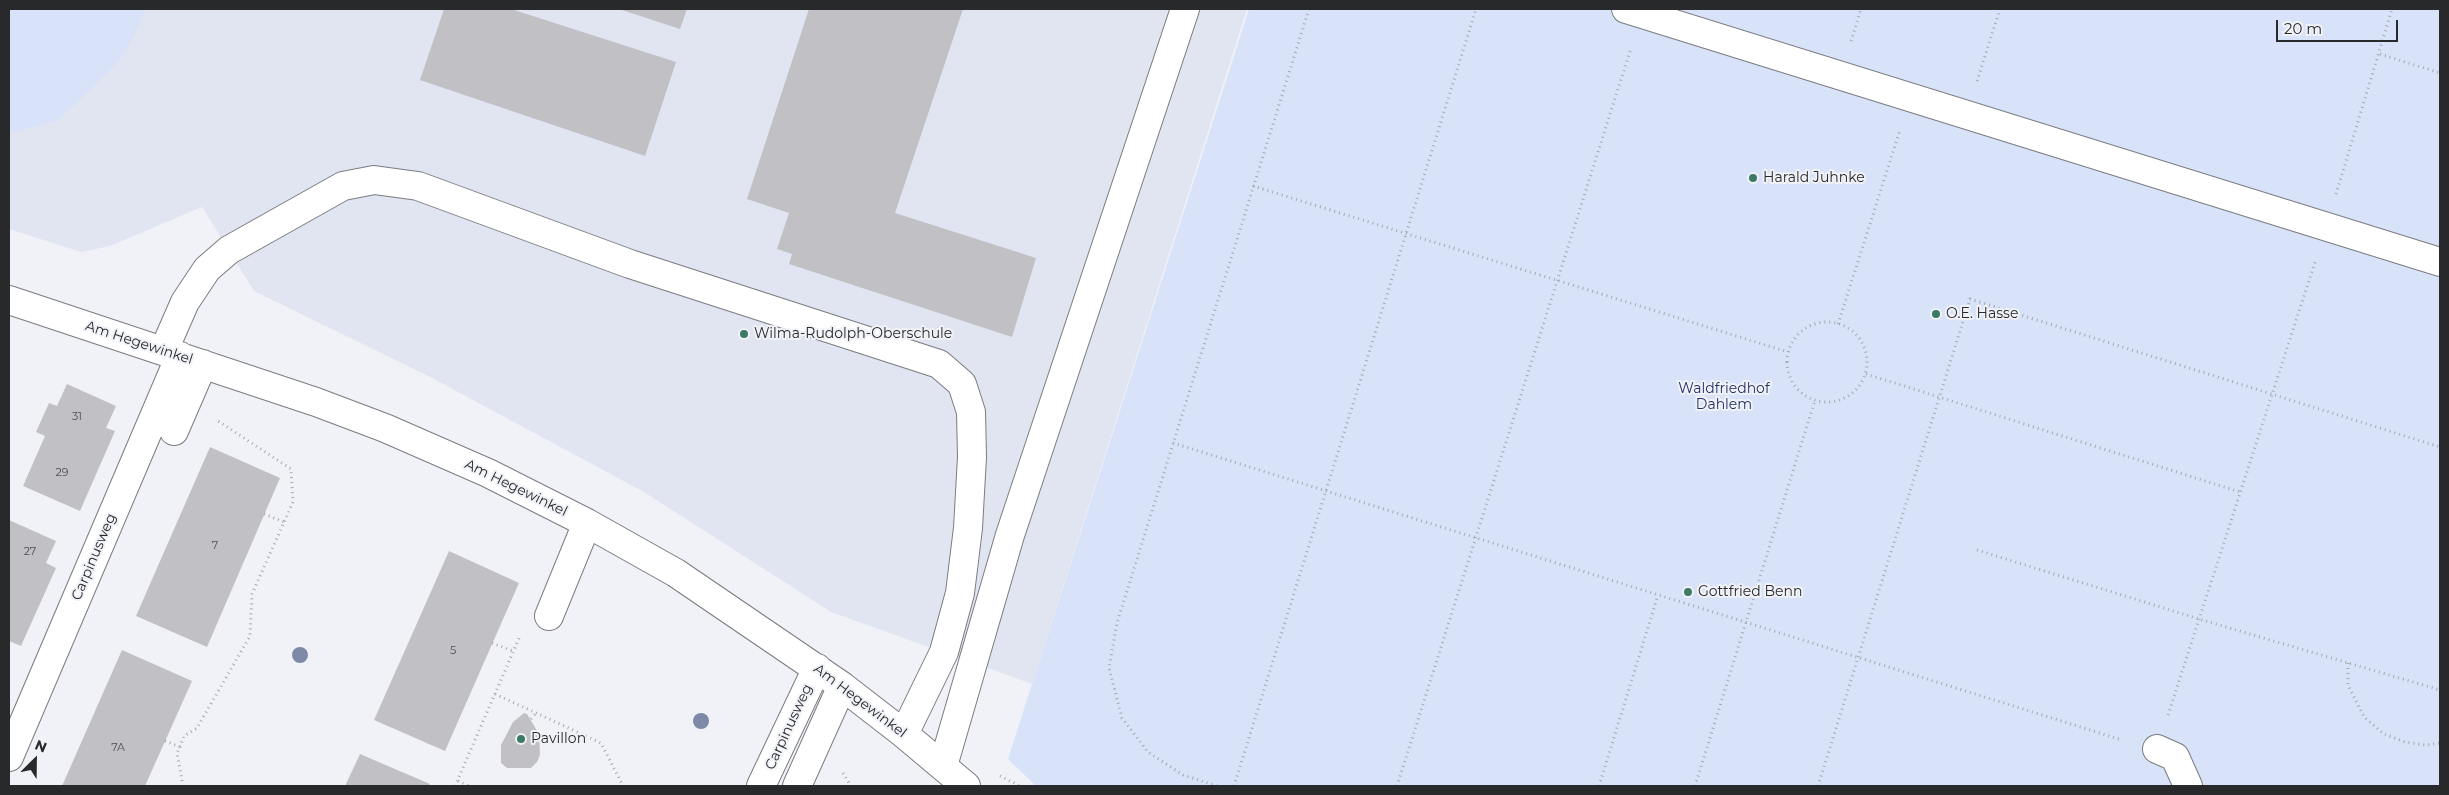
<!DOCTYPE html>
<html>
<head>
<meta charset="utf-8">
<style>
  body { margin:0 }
  #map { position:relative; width:2449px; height:795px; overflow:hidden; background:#f0f2f7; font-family:Montserrat,sans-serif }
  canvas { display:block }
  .frame { position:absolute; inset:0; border:10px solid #28292a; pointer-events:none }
  .north { position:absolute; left:10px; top:735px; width:50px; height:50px; -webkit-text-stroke:4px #f0f2f7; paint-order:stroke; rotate:23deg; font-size:14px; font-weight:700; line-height:20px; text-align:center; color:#28292a }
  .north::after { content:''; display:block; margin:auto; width:18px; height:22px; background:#28292a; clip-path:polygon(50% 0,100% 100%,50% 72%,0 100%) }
  .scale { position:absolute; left:2276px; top:20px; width:122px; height:22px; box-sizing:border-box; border:2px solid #28292a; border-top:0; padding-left:6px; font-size:15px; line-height:18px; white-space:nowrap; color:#28292a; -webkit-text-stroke:4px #f0f2f7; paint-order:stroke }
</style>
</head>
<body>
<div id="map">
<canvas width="2449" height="795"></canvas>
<div class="frame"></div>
<div class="north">N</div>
<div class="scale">20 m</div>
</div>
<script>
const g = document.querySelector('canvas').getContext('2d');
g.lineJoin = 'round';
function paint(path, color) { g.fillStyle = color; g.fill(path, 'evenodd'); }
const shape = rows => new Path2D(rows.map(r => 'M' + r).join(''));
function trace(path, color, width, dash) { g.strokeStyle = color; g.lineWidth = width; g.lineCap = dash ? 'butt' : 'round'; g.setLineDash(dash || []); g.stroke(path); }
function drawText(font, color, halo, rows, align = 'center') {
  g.font = font + ' Montserrat,sans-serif'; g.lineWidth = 4; g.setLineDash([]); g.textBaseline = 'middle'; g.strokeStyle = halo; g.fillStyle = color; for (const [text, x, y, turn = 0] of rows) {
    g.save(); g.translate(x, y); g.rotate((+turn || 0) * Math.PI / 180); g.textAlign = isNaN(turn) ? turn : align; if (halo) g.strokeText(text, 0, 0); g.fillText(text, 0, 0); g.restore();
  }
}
const built = shape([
  [9,9,1247,9,1032,684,831,612,644,492,432,378,254,291,202,207,110,246,81,252,9,229]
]);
const green = shape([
  [9,9,145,9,137,30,120,60,86,94,58,120,9,134],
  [1249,9,2440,9,2440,786,1036,786,1008,759]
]);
const building = shape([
  [444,9,511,9,676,62,645,156,420,80],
  [619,9,687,9,680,29],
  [809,9,963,9,895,213,1036,258,1012,337,789,264,792,254,777,249,789,213,747,199],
  [67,384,116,406,106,428,115,431,80,511,23,486,45,436,36,432,49,403,57,406],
  [210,447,280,478,207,647,136,616],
  [9,520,56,541,46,563,56,568,21,646,9,641],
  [449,551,519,583,445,751,374,720],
  [122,650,192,681,145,786,62,786],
  [524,713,527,714,539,734,540,755,537,762,531,768,507,768,501,763,501,745,513,722],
  [360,754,430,784,429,786,345,786]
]);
const path = shape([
  [1851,41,1861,9],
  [2380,54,2440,73],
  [1977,81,2000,9],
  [1253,186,1788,352],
  [2336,194,2392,9],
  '1787 362a40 40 0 1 1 80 0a40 40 0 1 1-80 0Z',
  [1838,324,1900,130],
  [1866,374,2240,492],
  [1173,443,2122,740],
  [264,514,284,522],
  [1977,550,2199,619,2440,690],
  [492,643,513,651],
  [2348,663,2348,685,2364,717,2384,734,2405,742,2425,745,2440,743],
  [495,694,601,743,623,786],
  [2168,715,2316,259],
  [531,719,536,713],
  [165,741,180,747],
  [843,773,851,786],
  [1000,776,1020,786],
  [458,781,469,786],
  [183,786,177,753,180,747,184,736,197,728,250,636,252,594,293,502,291,469,218,421],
  [455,786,520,636],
  [1217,786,1183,775,1148,752,1122,718,1109,668,1117,623,1309,9],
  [1234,786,1476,9],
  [1397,786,1631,48],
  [1599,786,1658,595],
  [1695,786,1815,400],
  [1818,786,1970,299,2440,447]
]);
const minor = shape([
  [1626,9,2440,262],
  [9,300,316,402,385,428,488,473,587,523,676,573,842,686,904,734,966,786],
  [164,350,185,302,207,269,229,250,343,186,374,180,418,186,630,264,939,364,962,384,971,412,972,457,968,528,960,593,944,652,904,734],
  [174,431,203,364],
  [549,616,587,523],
  [2157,749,2175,757,2188,786],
  [9,757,180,356],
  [943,766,1010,535,1185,9],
  [761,786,817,668],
  [797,786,842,686]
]);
const trees = [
  [300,655],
  [701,721]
];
const markers = [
  [1753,178,5,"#3c7a66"],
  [1936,314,5,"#3c7a66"],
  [744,334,5,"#3c7a66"],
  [1688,592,5,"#3c7a66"],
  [521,739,5,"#3c7a66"]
];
const numberNames = [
  ["31",77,417],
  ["29",62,473],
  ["7",215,546],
  ["27",30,552],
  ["5",453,651],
  ["7A",118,748]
];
const poiNames = [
  ["Harald Juhnke",1763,178],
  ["O.E. Hasse",1946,314],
  ["Wilma-Rudolph-Oberschule",754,334],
  ["Gottfried Benn",1698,592],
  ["Pavillon",531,739]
];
const streetNames = [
  ["Am Hegewinkel",139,343,18],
  ["Am Hegewinkel",516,488,26],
  ["Carpinusweg",94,557,-67],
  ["Am Hegewinkel",860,701,37],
  ["Carpinusweg",789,727,-65]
];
const parkNames = [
  ["Waldfriedhof",1724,389],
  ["Dahlem",1724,405]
];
paint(built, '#e0e5f1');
paint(green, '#d8e3f9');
paint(building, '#c1c1c5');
trace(minor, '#7a7c80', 30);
trace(path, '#a7a9ac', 3, [1, 4]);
trace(minor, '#fff', 28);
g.fillStyle = '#7e89a7';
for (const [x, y] of trees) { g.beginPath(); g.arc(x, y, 8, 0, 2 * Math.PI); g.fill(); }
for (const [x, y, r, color] of markers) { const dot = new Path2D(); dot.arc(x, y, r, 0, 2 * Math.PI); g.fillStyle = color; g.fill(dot); trace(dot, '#f0f2f7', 2); }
drawText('11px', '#4e4f51', null, numberNames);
drawText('14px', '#28292a', '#f0f2f7', poiNames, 'left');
drawText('14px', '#28292a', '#f0f2f7', streetNames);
drawText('14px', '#203365', '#f0f2f7', parkNames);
</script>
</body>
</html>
